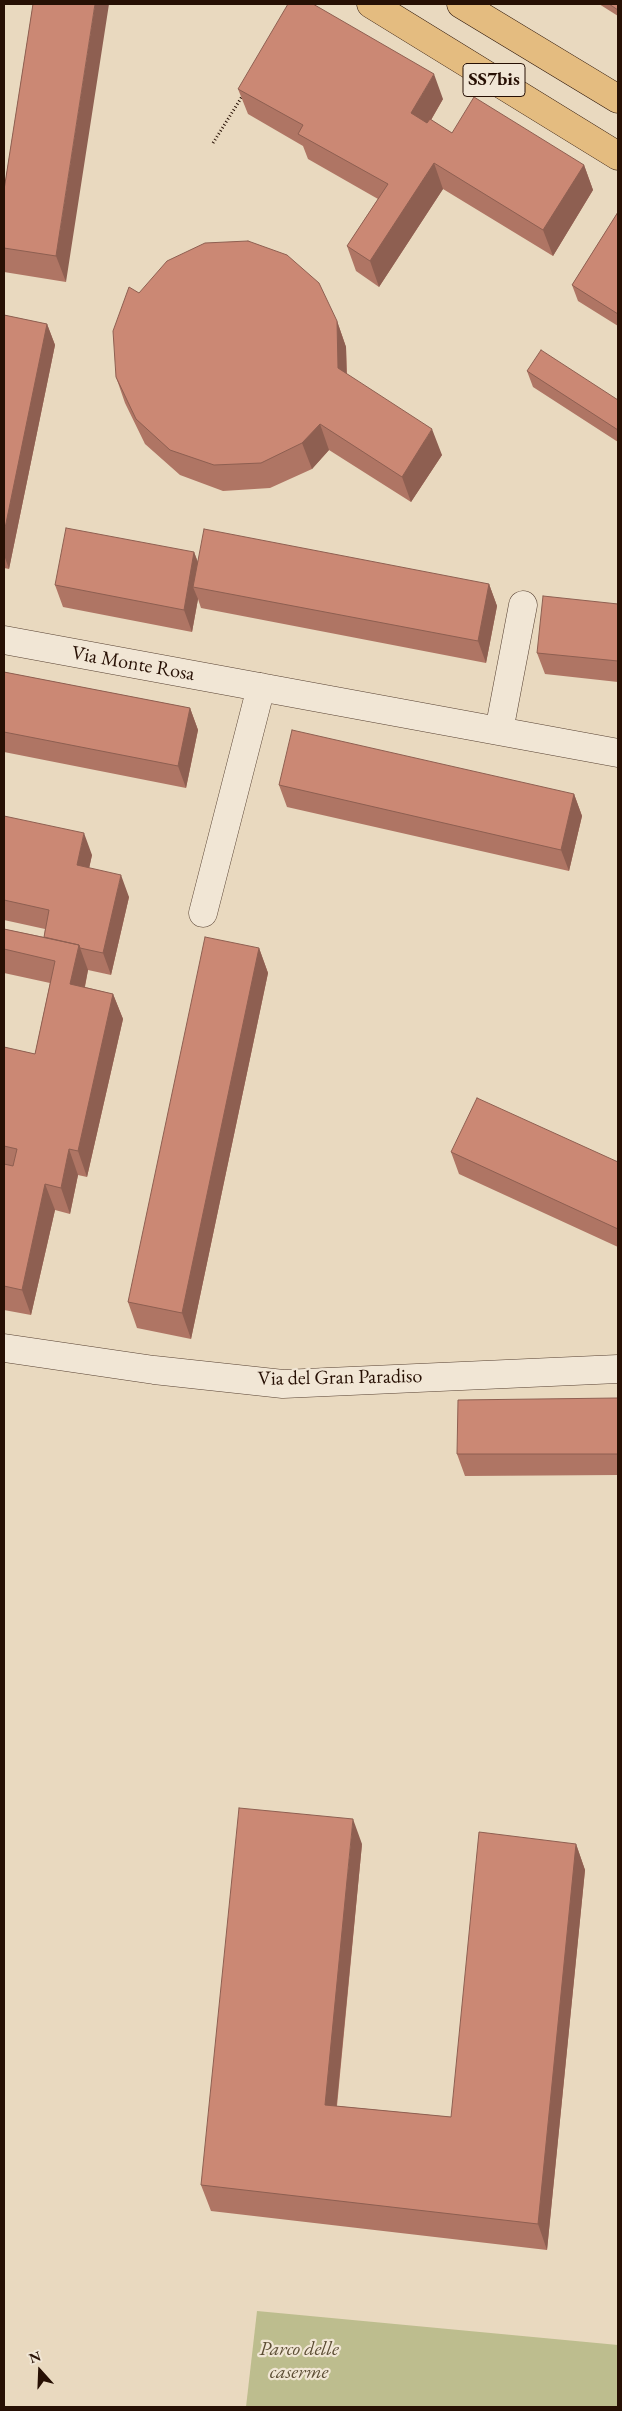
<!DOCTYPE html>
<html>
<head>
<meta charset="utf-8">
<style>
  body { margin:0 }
  #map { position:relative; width:622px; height:2411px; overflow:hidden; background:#e9d9bf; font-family:"EB Garamond",serif }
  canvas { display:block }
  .frame { position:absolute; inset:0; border:5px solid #271004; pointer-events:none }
  .north { position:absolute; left:15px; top:2346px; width:50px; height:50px; -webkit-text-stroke:4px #f1e6d5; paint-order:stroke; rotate:340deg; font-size:14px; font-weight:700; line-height:20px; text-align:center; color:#271004 }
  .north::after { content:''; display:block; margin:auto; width:18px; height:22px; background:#271004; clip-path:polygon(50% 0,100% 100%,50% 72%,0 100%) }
</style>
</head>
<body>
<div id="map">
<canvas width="622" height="2411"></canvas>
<div class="frame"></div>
<div class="north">N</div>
</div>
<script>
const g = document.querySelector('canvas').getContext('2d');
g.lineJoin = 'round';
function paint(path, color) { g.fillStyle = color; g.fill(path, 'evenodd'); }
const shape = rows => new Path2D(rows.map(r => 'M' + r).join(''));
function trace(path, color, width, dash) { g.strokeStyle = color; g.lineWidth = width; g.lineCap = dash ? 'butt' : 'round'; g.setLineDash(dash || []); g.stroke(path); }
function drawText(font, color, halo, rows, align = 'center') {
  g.font = font + ' "EB Garamond",serif'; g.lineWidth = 4.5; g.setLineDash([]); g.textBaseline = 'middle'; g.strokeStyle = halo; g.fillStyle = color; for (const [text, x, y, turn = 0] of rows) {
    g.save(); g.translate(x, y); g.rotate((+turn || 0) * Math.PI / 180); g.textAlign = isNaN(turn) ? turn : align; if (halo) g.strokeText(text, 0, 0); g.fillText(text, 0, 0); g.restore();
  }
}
const green = shape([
  [257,2311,618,2345,618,2407,246,2407]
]);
const path = shape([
  [213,143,243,95]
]);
const minor = shape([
  [4,640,618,753],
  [499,731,523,605],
  [203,913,261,687],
  [4,1348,154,1370,283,1384,618,1369]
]);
const major = shape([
  [371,4,618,156],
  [461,4,618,99]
]);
const wall = shape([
  [33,4,66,282,4,272,4,190],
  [599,4,618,4,618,16],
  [238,89,443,99,431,120,452,133,584,165,593,190,553,256,443,189,379,287,356,271,347,246,378,199,308,159,303,146,248,114],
  [618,212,618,326,578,301,572,285],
  [139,293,337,321,346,347,347,374,442,455,411,502,329,450,312,469,270,488,223,491,180,475,145,444,125,403,116,377],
  [4,315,47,324,55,345,9,569,4,568],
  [527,371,618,400,618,442,533,387],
  [194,552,198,562,489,584,497,606,486,663,201,608,198,599,192,632,63,607,55,585],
  [618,604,618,682,545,674,537,653],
  [4,672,190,708,198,730,186,788,4,752],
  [279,785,574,794,582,816,569,871,287,807],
  [4,816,92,855,89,868,129,897,111,975,88,970,85,987,113,994,123,1019,87,1177,78,1175,70,1214,55,1210,31,1315,4,1310,4,1047,35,1054,50,983,4,973,4,929,44,937,45,929,4,920],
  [259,948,268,973,191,1339,137,1328,128,1302],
  [451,1152,618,1162,618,1247,459,1174],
  [618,1398,618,1475,465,1476,457,1454],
  [362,1844,337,2106,451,2117,576,1844,585,1870,547,2250,211,2211,201,2185]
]);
const shadedWall = shape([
  [95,4,109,4,66,282,56,256],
  [434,74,443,99,420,139,411,113],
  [434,163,443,189,379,287,370,261],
  [584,165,593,190,553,256,543,230],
  [337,321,346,347,347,394,338,368],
  [47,324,55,345,9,569,4,555,4,533],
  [320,424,329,450,312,469,302,443],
  [432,429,442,455,411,502,402,477],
  [194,552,202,574,193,587,198,599,192,632,184,610],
  [489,584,497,606,486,663,478,641],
  [190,708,198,730,186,788,178,766],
  [574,794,582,816,569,871,561,850],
  [84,833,92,855,85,887,77,865],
  [121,875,129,897,111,975,103,953],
  [79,945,88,970,80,1010,70,984],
  [259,948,268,973,191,1339,182,1313],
  [113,994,123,1019,87,1177,78,1151],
  [69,1149,78,1175,70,1214,61,1188],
  [45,1184,55,1210,31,1315,22,1290],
  [353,1819,362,1844,334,2131,325,2105],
  [576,1844,585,1870,547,2250,538,2224]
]);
const building = shape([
  [33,4,95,4,56,256,4,248,4,190,33,4],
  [288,4,313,4,434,74,411,113,427,123,430,119,452,133,474,97,584,165,543,230,434,163,370,261,347,246,388,184,298,134,303,125,238,89,288,4],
  [609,4,618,4,618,10,609,4],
  [618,212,618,314,572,285,618,212],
  [248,241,287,255,319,283,337,321,338,368,432,429,402,477,320,424,302,443,261,463,214,465,170,450,136,419,116,377,113,331,129,287,139,293,167,261,205,243,248,241],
  [4,315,47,324,4,533,4,315],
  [541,350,618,400,618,430,527,371,541,350],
  [66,528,194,552,184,610,55,585,66,528],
  [204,529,489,584,478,641,193,587,204,529],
  [543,596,618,604,618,661,537,653,543,596],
  [4,672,190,708,178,766,4,732,4,672],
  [292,730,574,794,561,850,279,785,292,730],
  [4,816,84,833,77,865,121,875,103,953,80,948,79,945,44,937,49,910,4,900,4,816],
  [4,929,79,945,70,984,113,994,78,1151,69,1149,61,1188,45,1184,22,1290,4,1286,4,1164,13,1166,17,1149,4,1146,4,1047,35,1054,55,961,4,949,4,929],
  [205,937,259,948,182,1313,128,1302,205,937],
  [477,1098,618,1162,618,1229,451,1152,477,1098],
  [618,1398,618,1454,457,1454,458,1400,618,1398],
  [239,1808,353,1819,325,2105,451,2117,479,1832,576,1844,538,2224,201,2185,239,1808]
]);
const shields = [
  [494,80,62]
];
const shieldNames = [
  ["SS7bis",494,80]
];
const streetNames = [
  ["Via Monte Rosa",133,664,10],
  ["Via del Gran Paradiso",340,1378,-1]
];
const parkNames = [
  ["Parco delle",299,2350],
  ["caserme",299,2373]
];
paint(green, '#bdbd8e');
trace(minor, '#584233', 29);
trace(major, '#271004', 29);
trace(path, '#271004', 3, [1, 2.5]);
trace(minor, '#f1e6d5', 28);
trace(major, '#e4bc80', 28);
paint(wall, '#af7564');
paint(shadedWall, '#8e5f51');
paint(building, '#cb8874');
trace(building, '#8e5f51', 1);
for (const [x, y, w] of shields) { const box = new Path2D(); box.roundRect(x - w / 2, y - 16.5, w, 33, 4); g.fillStyle = '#f1e6d5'; g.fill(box); trace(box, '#271004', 1); }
drawText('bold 19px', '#271004', null, shieldNames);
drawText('20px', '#271004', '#f1e6d5', streetNames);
drawText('italic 20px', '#5c4d34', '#f1e6d5', parkNames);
</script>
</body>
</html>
